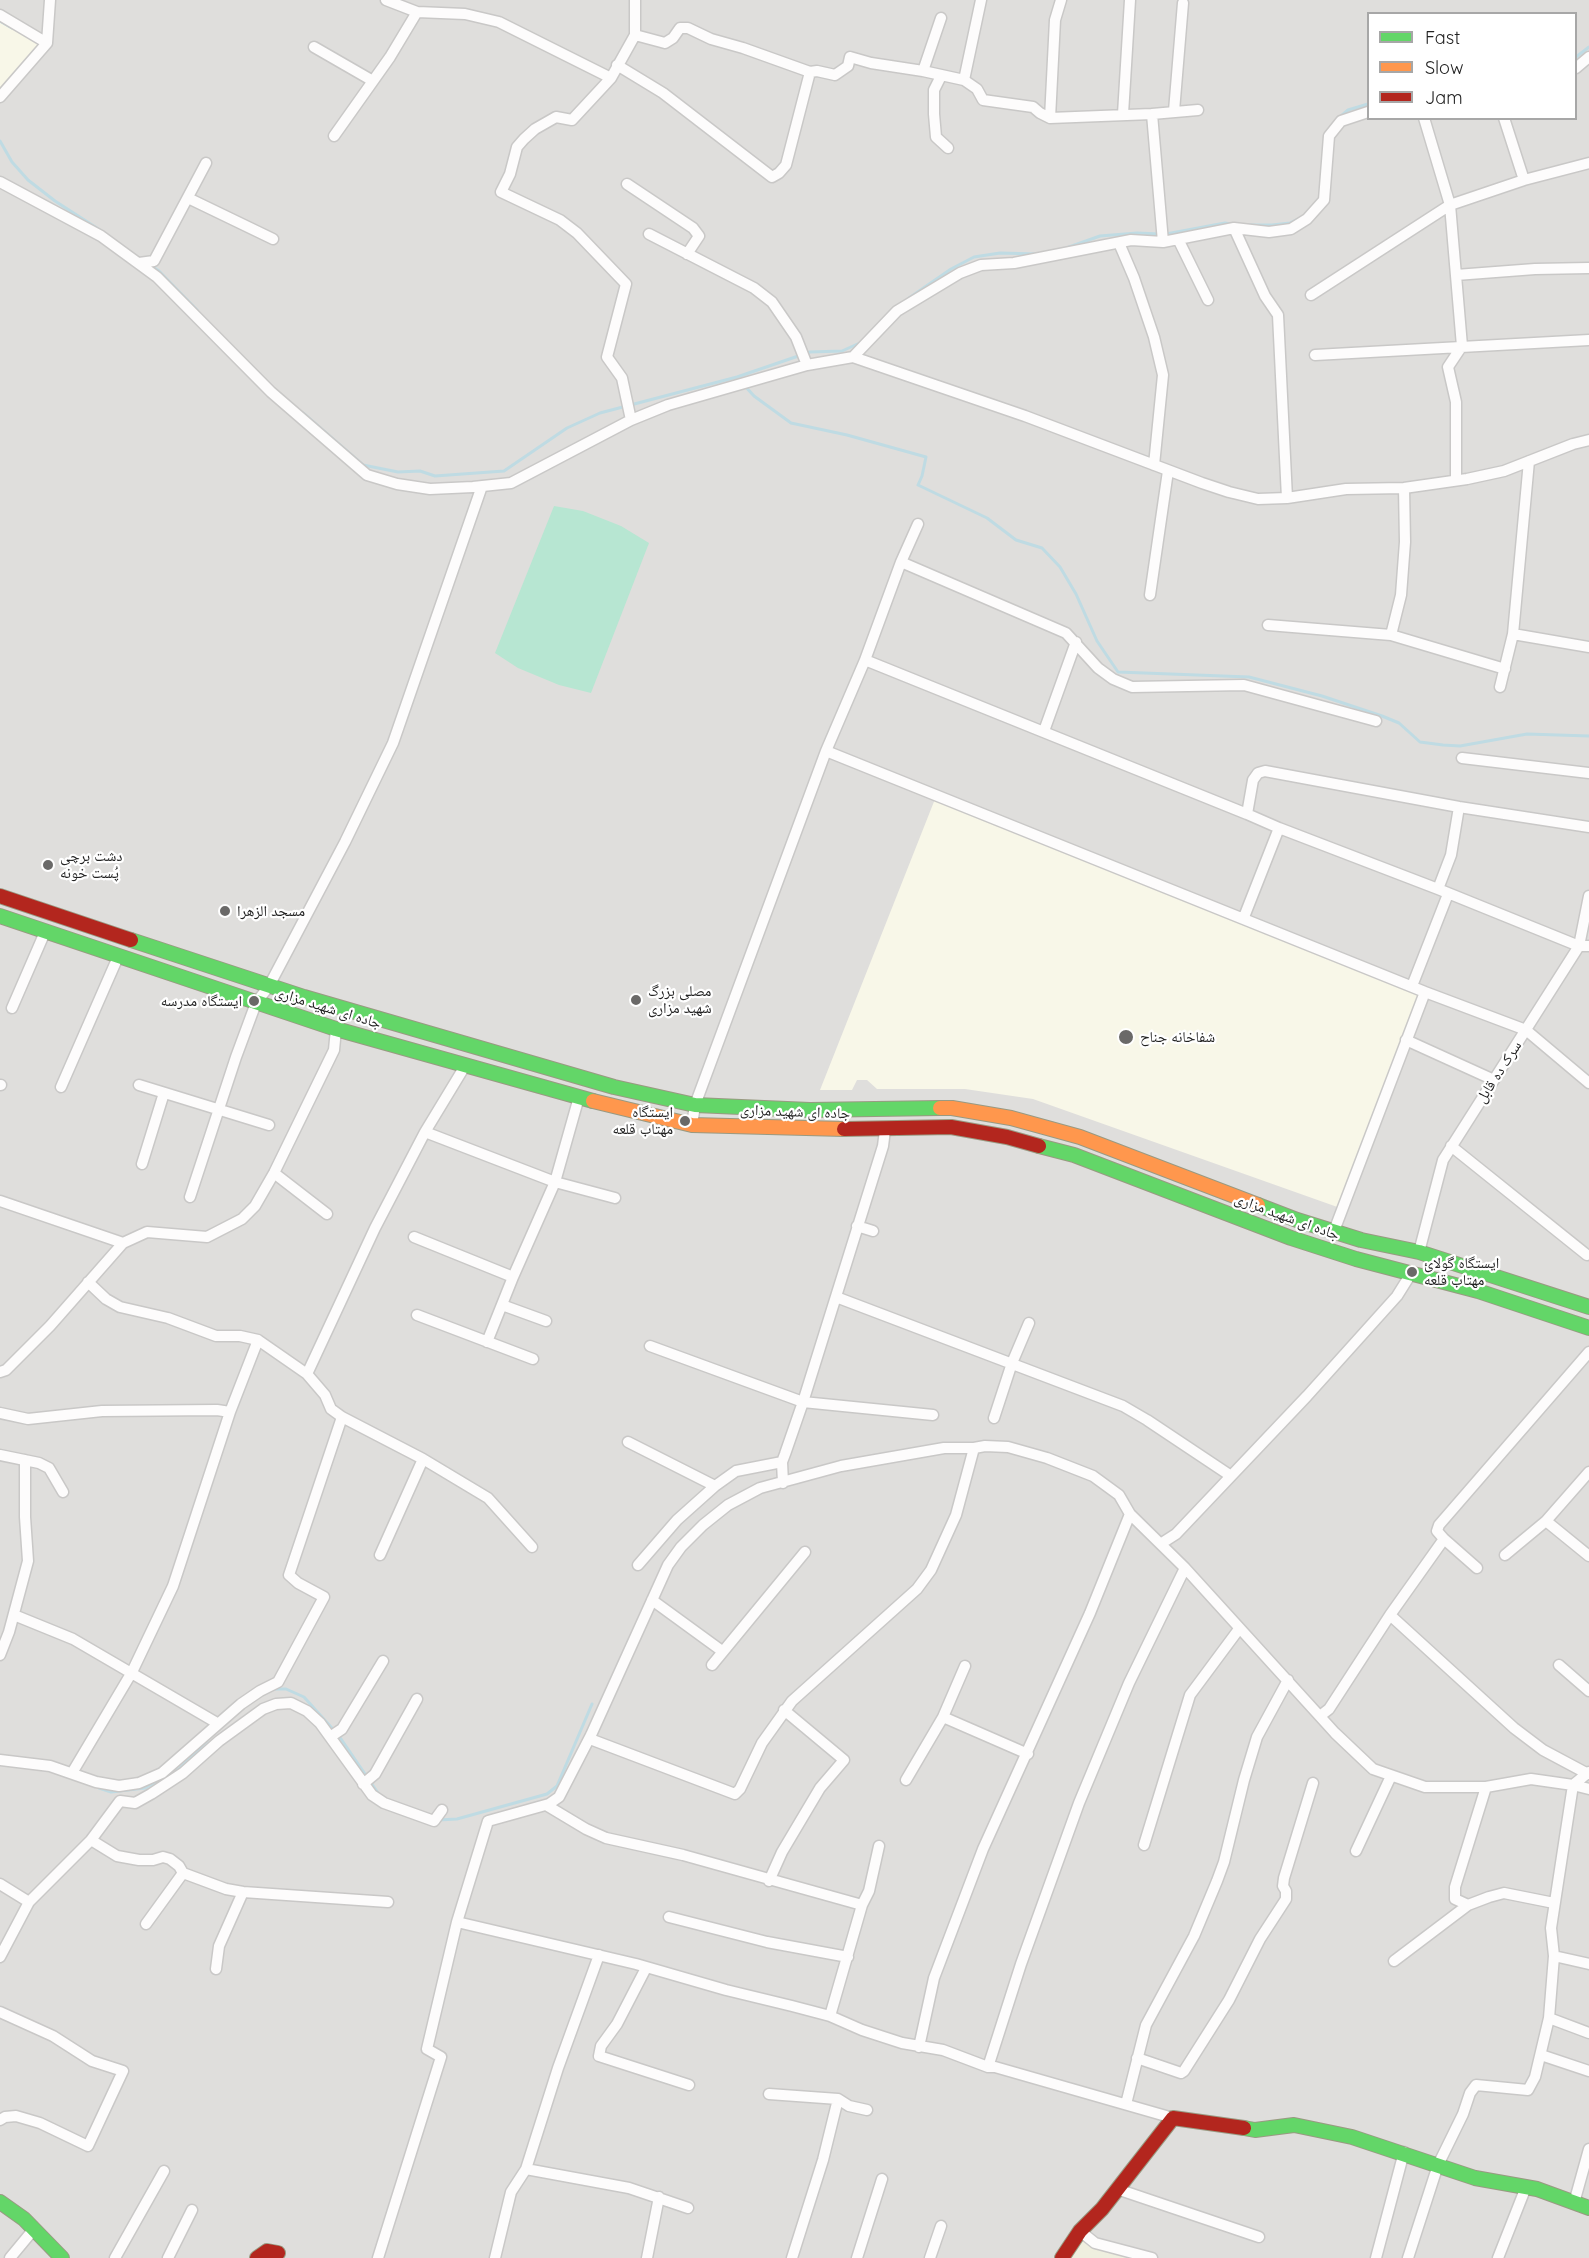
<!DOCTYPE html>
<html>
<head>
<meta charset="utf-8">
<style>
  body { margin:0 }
  #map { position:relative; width:1589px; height:2258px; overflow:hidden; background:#f0eeeb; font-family:Quicksand,sans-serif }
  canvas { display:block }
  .legend { position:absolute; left:1367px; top:12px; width:210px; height:108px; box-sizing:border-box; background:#fff; border:2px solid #a7a7a7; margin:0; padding:8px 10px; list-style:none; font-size:18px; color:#222 }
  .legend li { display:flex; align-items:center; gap:12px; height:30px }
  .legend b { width:30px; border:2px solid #a7a7a7 }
</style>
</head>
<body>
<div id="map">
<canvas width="1589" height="2258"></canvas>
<ul class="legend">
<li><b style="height:8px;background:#63d668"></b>Fast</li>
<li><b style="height:8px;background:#ff974d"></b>Slow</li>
<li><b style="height:8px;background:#b3261e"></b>Jam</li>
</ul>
</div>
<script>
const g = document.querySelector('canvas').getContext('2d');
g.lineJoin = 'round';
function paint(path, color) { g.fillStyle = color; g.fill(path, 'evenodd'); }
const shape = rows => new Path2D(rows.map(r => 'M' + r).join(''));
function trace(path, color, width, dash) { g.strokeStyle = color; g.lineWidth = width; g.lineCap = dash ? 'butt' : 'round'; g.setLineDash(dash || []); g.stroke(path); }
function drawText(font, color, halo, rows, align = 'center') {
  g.font = font + ' Quicksand,"Noto Naskh Arabic",sans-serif'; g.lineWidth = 4.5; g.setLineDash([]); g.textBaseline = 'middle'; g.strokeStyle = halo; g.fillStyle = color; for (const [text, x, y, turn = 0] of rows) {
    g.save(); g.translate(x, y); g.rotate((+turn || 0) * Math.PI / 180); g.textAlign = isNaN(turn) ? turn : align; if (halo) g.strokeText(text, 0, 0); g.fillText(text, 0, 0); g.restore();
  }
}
const residential = shape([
  [0,0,1589,0,1589,2258,0,2258],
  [1368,14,1576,14,1576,118,1368,118]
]);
const education = shape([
  [0,18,41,42,0,89],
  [937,794,1427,995,1343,1209,1033,1099,965,1089,877,1089,867,1080,857,1080,852,1090,820,1090]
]);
const farmland = shape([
  [1078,2234,1149,2258,1059,2258]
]);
const pitch = shape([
  [554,506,583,511,621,526,649,543,591,693,559,685,518,668,495,653]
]);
const stream = shape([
  [0,21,12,28],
  [1576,57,1589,47],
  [1341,116,1348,110,1368,104],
  [0,141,12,162,28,180,55,201,103,232],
  [1249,225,1272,225,1290,223,1298,219],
  [1166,234,1225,223,1231,224],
  [1069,247,1100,236,1137,233,1160,234],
  [150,265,159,271,197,310],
  [909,298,951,269,974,257,1000,253,1037,254],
  [744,385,754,396,791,423,847,435,926,457,922,476,918,485,987,518,1016,540,1042,548,1060,567,1076,594,1097,641,1118,672,1249,677,1322,696,1382,716,1399,723,1420,742,1443,745,1460,746,1527,734,1589,736],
  [303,413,363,465,398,472,420,471,435,476,504,471,567,428,600,413,737,377,810,352,842,351,862,342],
  [275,1689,286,1689,304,1697,339,1736,378,1793],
  [99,1788,111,1792,145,1788,179,1769,207,1741],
  [438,1820,457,1819,547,1794,557,1786,592,1704]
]);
const street = shape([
  [386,0,417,12,465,14,499,22,611,78],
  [0,15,47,43],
  [635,35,665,43,673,38,680,28,688,28,711,39,743,48,810,72,817,71,835,75,848,66,850,57,871,63,923,71,964,80,977,89,983,100,1033,107,1040,113,1050,118,1152,114,1163,242],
  [314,47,373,81],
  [617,65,663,93,772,177,779,173,786,165,810,72],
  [1576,68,1589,57],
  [923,71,941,18],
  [941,76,934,90,934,114,936,137,948,148],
  [964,80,981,0],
  [0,97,47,43,50,0],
  [1174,111,1183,3],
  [1123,114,1130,0],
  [1152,114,1198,110],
  [1050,118,1055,20,1061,0],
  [1424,118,1450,205,1462,346,1448,367,1456,402,1456,480],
  [1504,118,1524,180],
  [334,136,390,57,417,12],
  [0,182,101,236,157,277,271,392,367,475,397,484,430,489,473,487,511,483,631,420,668,405,807,365,853,357,897,311,960,273,981,265,1014,263,1131,240,1163,242,1234,228,1269,232,1291,229,1307,219,1324,200,1329,136,1341,121,1368,112],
  [627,184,693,228,699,236,687,254],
  [188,198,273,239],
  [1234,228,1265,296,1278,315,1287,498],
  [649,234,754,288,772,302,796,337,807,365],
  [1178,239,1208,300],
  [1119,243,1134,278,1154,337,1163,375,1154,465],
  [139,263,154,261,206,163],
  [1456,275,1535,269,1589,268],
  [1311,295,1450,205,1524,180,1589,163],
  [1315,355,1589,340],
  [853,357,1025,416,1202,483,1229,492,1258,499,1287,498,1346,489,1404,488,1467,479,1504,471,1573,444,1589,440],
  [631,420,622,378,607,357,626,284,577,233,560,220,501,192,510,174,517,147,524,139,535,129,556,117,572,120,611,78,635,35,635,0],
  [901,562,1066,633,1098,668,1113,679,1132,687,1244,685,1376,721],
  [1150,595,1168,471],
  [1268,625,1391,635,1505,669],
  [1513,634,1589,647],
  [1391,635,1401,595,1405,542,1404,488],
  [865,660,1247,814,1279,828,1438,889,1579,946,1589,946],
  [1500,687,1513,634,1529,461],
  [1044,731,1076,642],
  [826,751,1425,992,1526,1030,1589,1083],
  [1462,758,1589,773],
  [1247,814,1253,780,1258,773,1265,771,1459,807,1589,827],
  [1438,889,1451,855,1459,807],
  [1244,917,1279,828],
  [1412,986,1448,894],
  [12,1008,45,932],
  [1406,1040,1494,1080],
  [0,1085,1,1085],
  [139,1085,269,1125],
  [61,1087,118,957],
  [692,1125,695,1105,826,751,865,660,901,562,918,524],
  [425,1132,555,1182,615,1198],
  [1451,1146,1587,1255],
  [142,1164,164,1093],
  [274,1173,327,1214],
  [190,1197,236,1057,256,1003,269,986,345,842,393,743,482,486],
  [0,1201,123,1243],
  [857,1226,873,1231],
  [1334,1231,1425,992],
  [414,1237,513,1277],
  [1419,1252,1443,1160,1579,946,1589,896],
  [88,1282,106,1299,120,1307,168,1318,216,1336,240,1336,258,1340,307,1374,325,1395,331,1409,342,1417,423,1459,488,1498,532,1547],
  [836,1297,1123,1406,1147,1420,1231,1476],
  [502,1305,546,1321],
  [417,1315,533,1359],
  [487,1342,513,1277,555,1182,579,1097],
  [650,1346,803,1402,933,1415],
  [0,1372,6,1370,50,1326,123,1243,147,1232,207,1237,242,1219,255,1206,274,1173,334,1050,336,1029],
  [307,1374,375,1228,425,1132,465,1066],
  [230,1412,258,1340],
  [0,1413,28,1419,102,1411,217,1410,230,1412,173,1586,132,1672,72,1773],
  [994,1418,1012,1363,1029,1323],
  [628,1442,715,1486],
  [0,1455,39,1463,49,1468,63,1492],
  [783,1483,782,1462,785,1454,803,1402,883,1146,885,1130],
  [1546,1521,1589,1556],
  [1162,1543,1176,1534,1307,1396,1397,1296,1412,1272],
  [380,1555,423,1459],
  [1505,1555,1546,1521,1589,1472],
  [638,1565,677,1520,715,1486,736,1471,782,1462],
  [1477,1568,1444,1539,1437,1531,1439,1525,1589,1352],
  [652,1600,722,1651],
  [14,1615,73,1639,217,1723],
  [1390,1615,1514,1728,1543,1750,1588,1774],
  [0,1655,9,1632,28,1561,25,1517,25,1460],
  [712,1665,805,1552],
  [1559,1665,1589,1691],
  [1320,1716,1329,1709,1390,1615,1444,1539],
  [943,1717,1028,1754],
  [330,1737,342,1729,383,1661],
  [590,1739,735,1794,740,1789,762,1743,792,1701,917,1589,931,1570,956,1515,974,1448],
  [0,1760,50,1766,96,1782,119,1786,139,1783,162,1773,241,1704,260,1691,278,1682,324,1597,298,1583,289,1575,342,1417],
  [906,1780,943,1717,965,1666],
  [363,1784,375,1774,417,1699],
  [546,1805,586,1829,606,1838,683,1855,862,1905],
  [91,1840,117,1856,139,1860,153,1860,163,1857,170,1859,179,1866,183,1873,226,1889,243,1892,388,1902],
  [1144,1845,1190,1695,1239,1629],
  [1356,1851,1391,1776],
  [769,1881,782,1852,820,1788,844,1760,784,1710],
  [0,1884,29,1902],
  [1468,1905,1455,1899,1455,1887,1486,1787],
  [669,1917,767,1942,848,1957],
  [457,1922,636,1964,726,1990,792,2006,830,2016,862,2030,902,2043,943,2050,988,2067,995,2067,1173,2118],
  [146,1924,183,1873],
  [1554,1956,1589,1964],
  [0,1957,29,1902,91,1840,120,1801,135,1803,151,1794,183,1773,219,1741,263,1709,276,1704,291,1703,307,1711,320,1723,372,1795,384,1803,434,1821,442,1810],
  [1394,1961,1468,1905,1489,1897,1504,1893,1554,1903],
  [646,1968,617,2024,601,2046,599,2056,689,2085],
  [216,1969,219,1946,243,1892],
  [0,2012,53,2036,92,2061,123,2071,88,2146,40,2123,16,2116,5,2117,0,2120],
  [830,2016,862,1905,869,1891,879,1846],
  [1549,2018,1589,2033],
  [919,2047,934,1978,983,1849,1090,1613,1130,1514],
  [1541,2055,1589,2071],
  [1137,2058,1181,2073,1184,2071,1229,2000,1260,1939,1286,1899,1286,1891,1283,1886,1284,1878,1313,1783],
  [988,2067,1021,1964,1079,1803,1129,1683,1185,1568],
  [769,2094,838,2099,849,2106,867,2110],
  [1126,2104,1146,2025,1194,1936,1217,1881,1224,1862,1244,1780,1257,1737,1288,1680],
  [526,2169,629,2188,688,2208],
  [1117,2189,1259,2237],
  [1574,2203,1589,2149],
  [1080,2231,1095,2243,1152,2258],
  [10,2258,34,2229],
  [115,2258,164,2171],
  [168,2258,192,2210],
  [378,2258,441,2057,427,2049,457,1922,488,1821,549,1804,559,1797,591,1735,668,1565,681,1547,703,1525,728,1505,760,1488,841,1466,944,1448,974,1448,985,1446,1008,1447,1047,1458,1093,1476,1119,1495,1130,1514,1185,1568,1335,1733,1373,1769,1425,1787,1486,1787,1531,1779,1573,1785,1589,1789],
  [495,2258,511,2192,526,2169,558,2068,599,1955],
  [647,2258,659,2197],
  [792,2258,823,2160,838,2099],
  [857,2258,882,2179],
  [930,2258,941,2226],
  [1376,2258,1404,2152],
  [1408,2258,1438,2165,1463,2114,1470,2093,1476,2085,1528,2090,1535,2077,1549,2018,1554,1956,1551,1928,1573,1785,1589,1772],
  [1498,2258,1526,2187]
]);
const fast = shape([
  [0,916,336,1029,593,1101],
  [131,940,304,997,614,1087,695,1105,810,1110,940,1108],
  [1039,1146,1074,1155,1291,1238,1356,1259,1478,1291,1589,1328],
  [1258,1205,1297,1220,1361,1240,1419,1252,1589,1307],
  [1244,2128,1255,2130,1294,2125,1352,2137,1475,2178,1537,2189,1589,2208],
  [0,2202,24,2219,62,2258]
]);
const slow = shape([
  [593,1101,692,1125,844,1129],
  [940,1108,952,1108,1011,1118,1080,1137,1258,1205]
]);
const jam = shape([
  [0,896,131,940],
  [844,1129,951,1127,1007,1137,1039,1146],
  [257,2258,267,2251,278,2253],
  [1062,2258,1080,2231,1102,2209,1173,2118,1244,2128]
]);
const markers = [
  [48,865,6,"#6a6968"],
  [225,911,6,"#6a6968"],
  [636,1000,6,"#6a6968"],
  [254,1001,6,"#6a6968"],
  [1126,1037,8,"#6a6968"],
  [685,1121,6,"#6a6968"],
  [1412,1272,6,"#6a6968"]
];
const poiNames = [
  ["دشت برچی",60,856],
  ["پُست خونه",60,873],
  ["مسجد الزهرا",237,911],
  ["مصلی بزرگ",648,991],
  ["شهید مزاری",648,1008],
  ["ایستگاه مدرسه",242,1001,"right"],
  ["شفاخانه جناح",1140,1037],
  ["ایستگاه",673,1112,"right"],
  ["مهتاب قلعه",673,1129,"right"],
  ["ایستگاه گولائ",1424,1263],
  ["مهتاب قلعه",1424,1280]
];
const streetNames = [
  ["جاده ای شهید مزاری",328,1008,17],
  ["سرک ده قابل",1499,1072,-57],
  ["جاده ای شهید مزاری",795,1112,2],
  ["جاده ای شهید مزاری",1287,1217,20]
];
paint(residential, '#dfdedc');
paint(education, '#f8f7e8');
paint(farmland, '#efefdf');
paint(pitch, '#b7e6d2');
trace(stream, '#bfdbe3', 3);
trace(street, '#c9c8c7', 13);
trace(fast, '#999a82', 16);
trace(slow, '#999a82', 16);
trace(jam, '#999a82', 16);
trace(street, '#fdfcfc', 10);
trace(fast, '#63d668', 14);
trace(slow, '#ff974d', 14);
trace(jam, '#b3261e', 14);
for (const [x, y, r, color] of markers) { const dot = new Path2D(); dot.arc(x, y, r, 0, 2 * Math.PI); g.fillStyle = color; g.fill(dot); trace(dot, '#fff', 2); }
drawText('15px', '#222', '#fff', poiNames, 'left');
drawText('15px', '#222', '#fff', streetNames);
</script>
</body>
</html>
